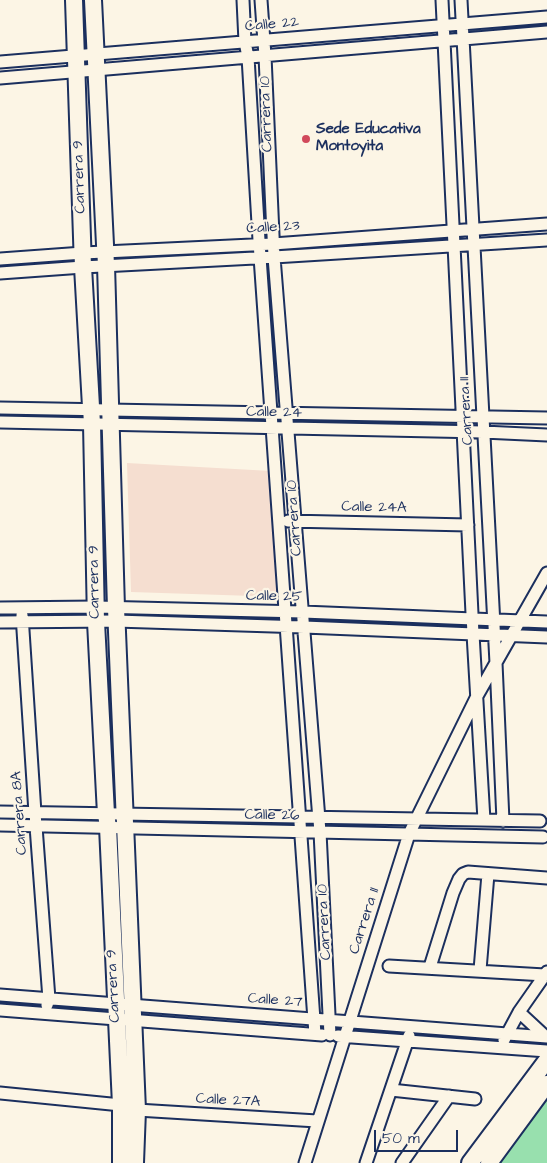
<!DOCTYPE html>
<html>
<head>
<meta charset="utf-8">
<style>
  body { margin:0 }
  #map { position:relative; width:547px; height:1163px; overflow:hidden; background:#fcf5e5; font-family:"Architects Daughter",sans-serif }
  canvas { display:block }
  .scale { position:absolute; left:374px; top:1130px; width:84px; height:22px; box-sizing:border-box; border:2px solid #1b2f5e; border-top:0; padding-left:6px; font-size:15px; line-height:18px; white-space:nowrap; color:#1b2f5e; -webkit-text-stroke:4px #fcf5e5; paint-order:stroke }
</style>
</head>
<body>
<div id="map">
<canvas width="547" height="1163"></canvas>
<div class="scale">50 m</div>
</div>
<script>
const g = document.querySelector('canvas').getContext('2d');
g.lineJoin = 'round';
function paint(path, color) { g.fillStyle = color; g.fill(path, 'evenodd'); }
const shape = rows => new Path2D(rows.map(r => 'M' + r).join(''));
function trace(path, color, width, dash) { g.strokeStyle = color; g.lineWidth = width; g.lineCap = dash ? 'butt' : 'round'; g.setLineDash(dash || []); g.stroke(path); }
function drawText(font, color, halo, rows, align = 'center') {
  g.font = font + ' "Architects Daughter",sans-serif'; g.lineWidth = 4.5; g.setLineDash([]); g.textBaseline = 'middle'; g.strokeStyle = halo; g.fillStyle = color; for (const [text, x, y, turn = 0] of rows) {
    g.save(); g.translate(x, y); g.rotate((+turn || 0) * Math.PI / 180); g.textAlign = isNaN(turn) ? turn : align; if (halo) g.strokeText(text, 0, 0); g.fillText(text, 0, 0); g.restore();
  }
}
const built = shape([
  [127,463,271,471,284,597,131,592]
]);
const green = shape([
  [547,1099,547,1163,499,1163]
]);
const street = shape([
  [243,0,245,42,248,57,260,257,315,1034],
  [261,0,265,56,274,257,320,832,330,1035],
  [442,0,473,634,484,820],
  [461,0,496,663,503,821],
  [0,62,547,17],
  [0,78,547,32],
  [0,259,83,253,273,244,547,224],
  [0,273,83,267,274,257,547,240],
  [0,408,547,418],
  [0,422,483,432,547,435],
  [288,521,468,525],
  [0,608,96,607,303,612,547,622],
  [22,615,35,813,49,999,47,1005],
  [0,622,116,621,304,627,547,637],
  [0,812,540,821],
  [0,825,543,837],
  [389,966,545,975],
  [430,967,453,893,459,879,463,874,468,872,547,878],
  [480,970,488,874],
  [0,995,547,1037],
  [0,1010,322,1035],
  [519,1012,546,1037],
  [338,1036,547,1051],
  [504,1040,519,1012,547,972],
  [391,1090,475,1099],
  [0,1093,121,1105],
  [137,1110,317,1121],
  [305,1163,409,834,477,696,547,573],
  [366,1163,409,1036],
  [402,1163,449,1096]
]);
const secondary = shape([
  [74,0,83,267,92,424,96,622,106,814,108,827,121,1105,121,1163],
  [93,0,106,265,116,608,137,1110,135,1163],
  [470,1163,547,1060],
  [489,1163,547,1084]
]);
const markers = [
  [306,139,5,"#d1495b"]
];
const streetNames = [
  ["Calle 22",272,25,-5],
  ["Carrera 10",267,114,-92],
  ["Carrera 9",80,177,-92],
  ["Calle 23",273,228,-3],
  ["Carrera 11",467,411,-93],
  ["Calle 24",274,413,1],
  ["Calle 24A",374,508,1],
  ["Carrera 10",295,518,-94],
  ["Carrera 9",95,582,-91],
  ["Calle 25",274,597,1],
  ["Carrera 8A",20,813,-94],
  ["Calle 26",272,816,1],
  ["Carrera 11",365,921,-72],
  ["Carrera 10",325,922,-93],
  ["Carrera 9",114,986,-93],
  ["Calle 27",275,1001,4],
  ["Calle 27A",228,1101,3]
];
const poiNames = [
  ["Sede Educativa",316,130],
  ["Montoyita",316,147]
];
paint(built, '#f5ded0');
paint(green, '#98e0ae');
trace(street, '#1b2f5e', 15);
trace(secondary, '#1b2f5e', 20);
trace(street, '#fcf5e5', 11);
trace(secondary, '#fcf5e5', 16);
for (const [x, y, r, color] of markers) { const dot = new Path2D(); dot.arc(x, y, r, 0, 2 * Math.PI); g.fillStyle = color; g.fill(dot); trace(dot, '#fcf5e5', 2); }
drawText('15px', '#1b2f5e', '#fcf5e5', streetNames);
drawText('bold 15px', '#1b2f5e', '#fcf5e5', poiNames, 'left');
</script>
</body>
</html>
